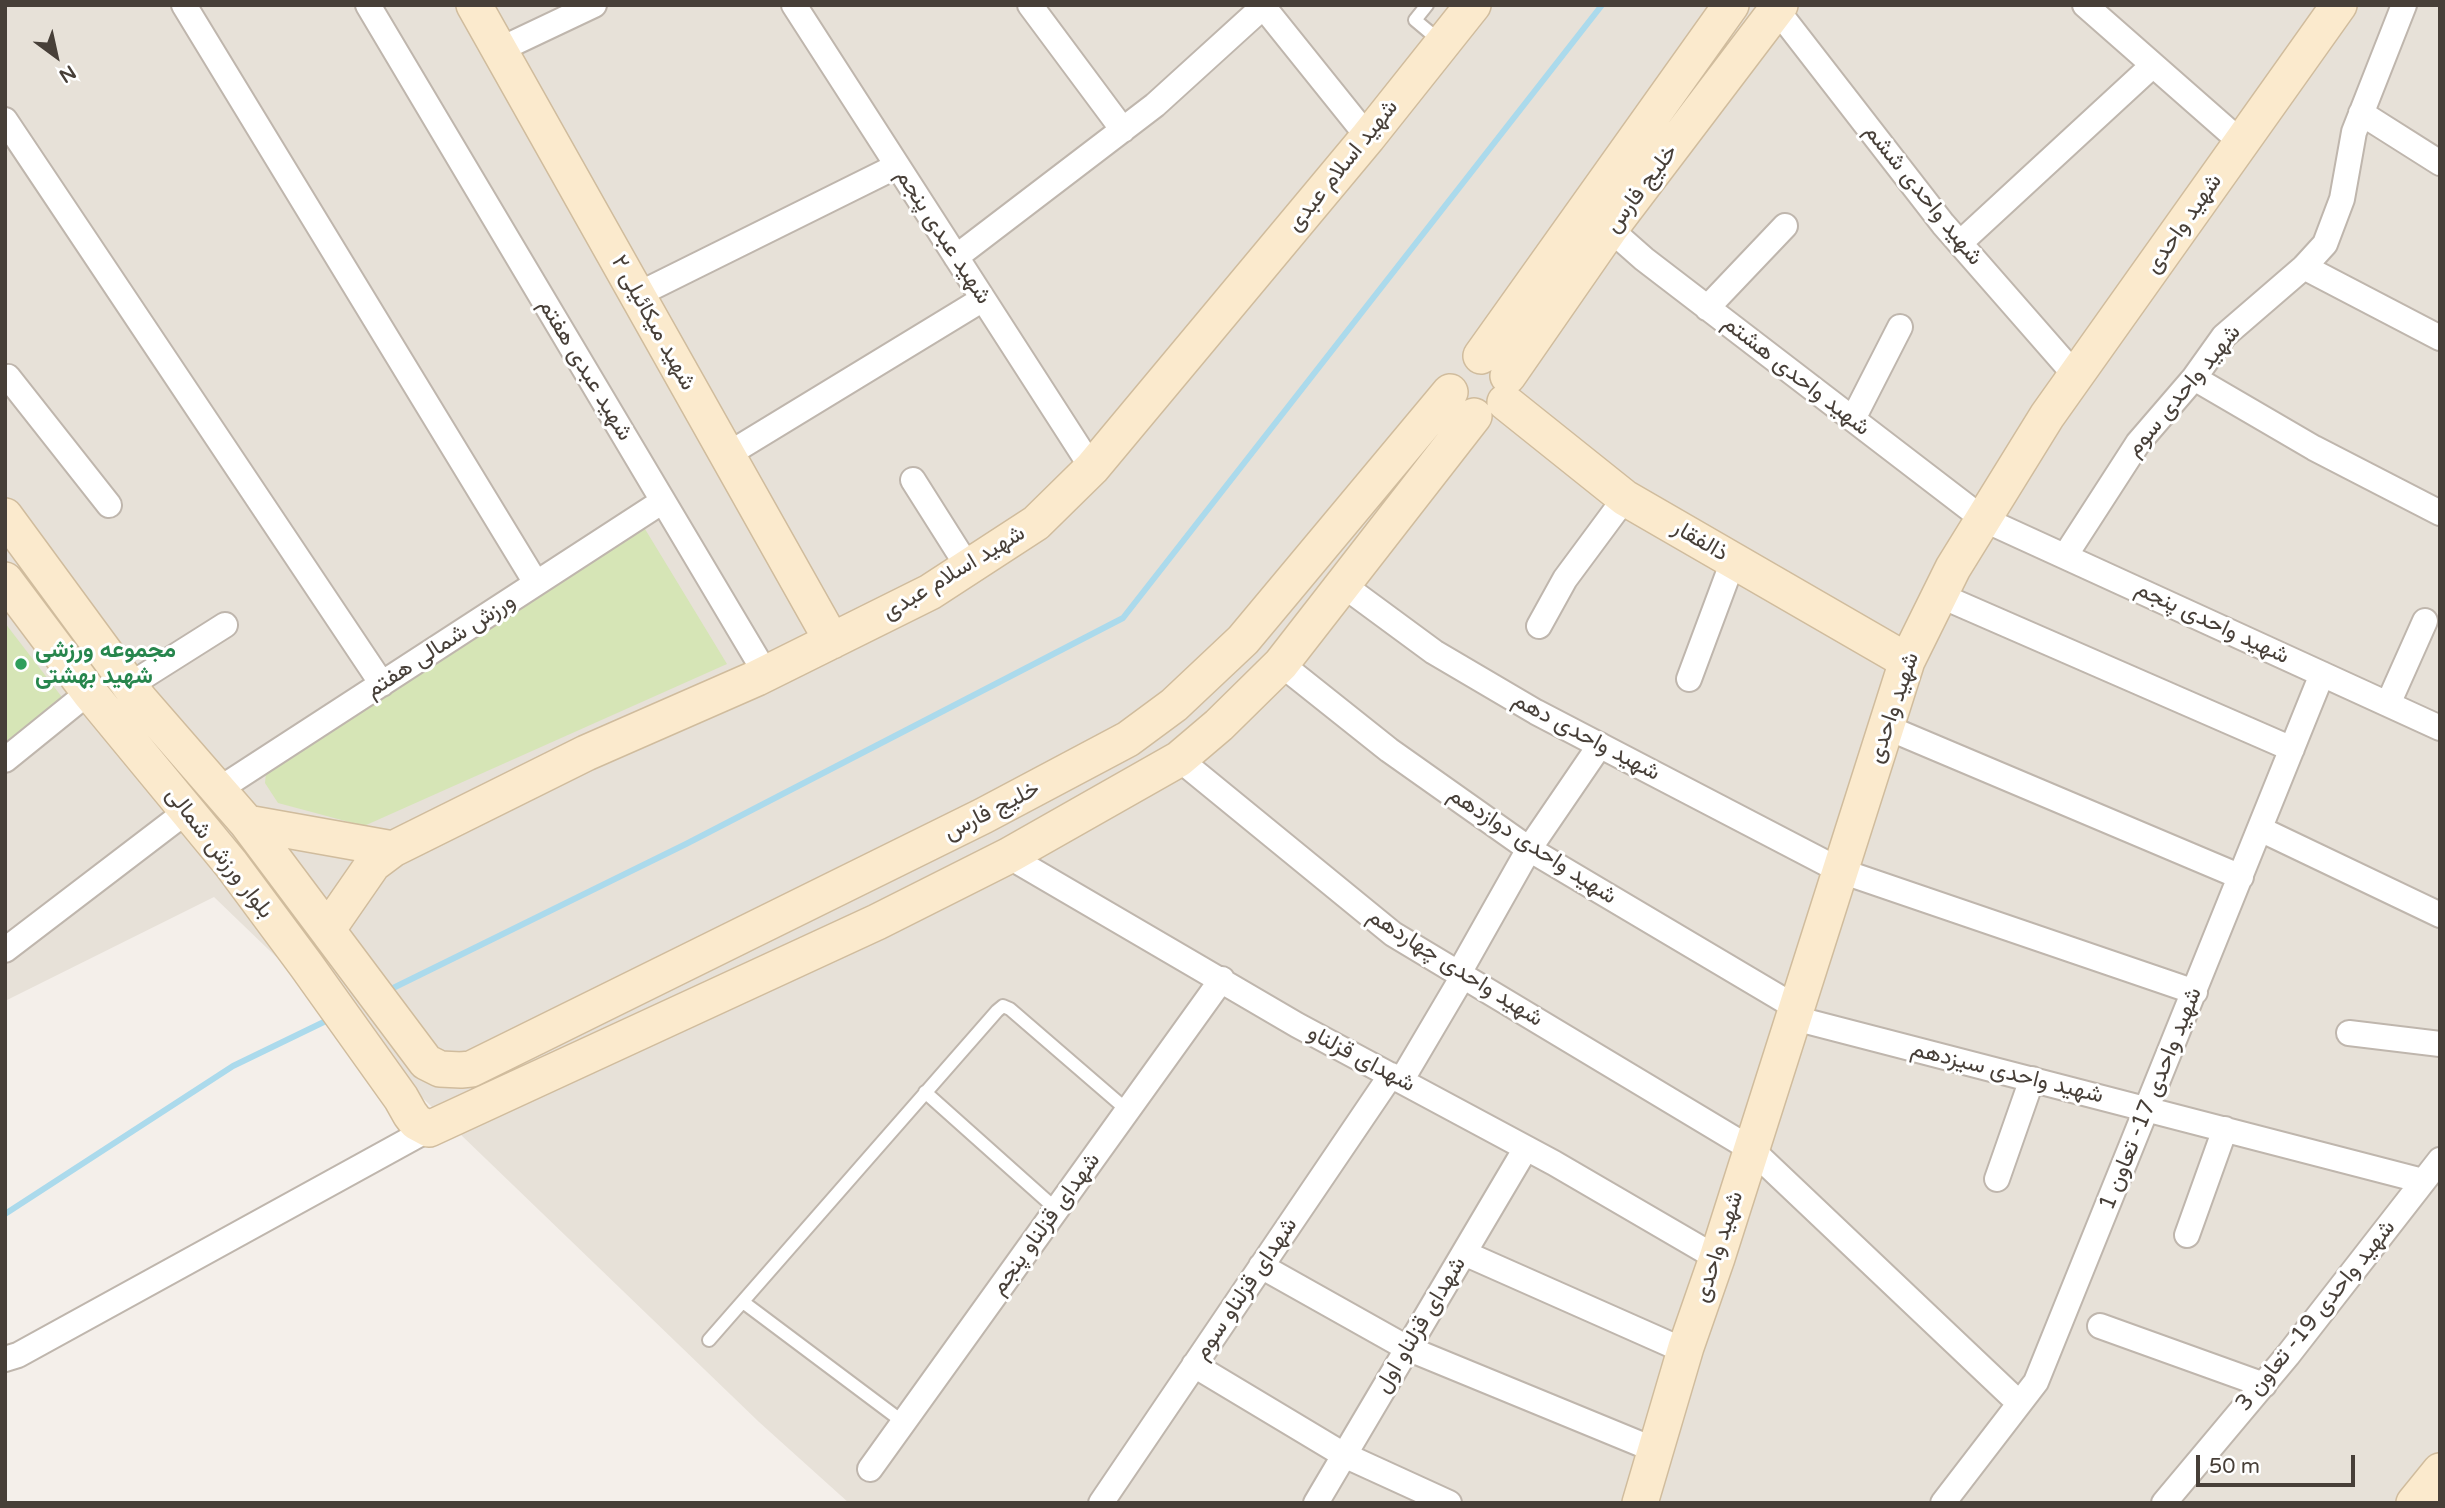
<!DOCTYPE html>
<html>
<head>
<meta charset="utf-8">
<style>
  body { margin:0 }
  #map { position:relative; width:2445px; height:1508px; overflow:hidden; background:#f4efea; font-family:"Varela Round",sans-serif }
  canvas { display:block }
  .frame { position:absolute; inset:0; border:7px solid #473f38; pointer-events:none }
  .north { position:absolute; left:21px; top:21px; width:70px; height:70px; -webkit-text-stroke:5px #fff; paint-order:stroke; rotate:147deg; font-size:19px; font-weight:700; line-height:28px; text-align:center; color:#473f38 }
  .north::after { content:''; display:block; margin:auto; width:24px; height:32px; background:#473f38; clip-path:polygon(50% 0,100% 100%,50% 72%,0 100%) }
  .scale { position:absolute; left:2196px; top:1455px; width:159px; height:32px; box-sizing:border-box; border:4px solid #473f38; border-top:0; padding-left:9px; font-size:21px; line-height:24px; white-space:nowrap; color:#473f38; -webkit-text-stroke:5px #fff; paint-order:stroke }
</style>
</head>
<body>
<div id="map">
<canvas width="2445" height="1508"></canvas>
<div class="frame"></div>
<div class="north">N</div>
<div class="scale">50 m</div>
</div>
<script>
const g = document.querySelector('canvas').getContext('2d');
g.lineJoin = 'round';
function paint(path, color) { g.fillStyle = color; g.fill(path, 'evenodd'); }
const shape = rows => new Path2D(rows.map(r => 'M' + r).join(''));
function trace(path, color, width, dash) { g.strokeStyle = color; g.lineWidth = width; g.lineCap = dash ? 'butt' : 'round'; g.setLineDash(dash || []); g.stroke(path); }
function drawText(font, color, halo, rows, align = 'center') {
  g.font = font + ' "Varela Round",Vazirmatn,sans-serif'; g.lineWidth = 6; g.setLineDash([]); g.textBaseline = 'middle'; g.strokeStyle = halo; g.fillStyle = color; for (const [text, x, y, turn = 0] of rows) {
    g.save(); g.translate(x, y); g.rotate((+turn || 0) * Math.PI / 180); g.textAlign = isNaN(turn) ? turn : align; if (halo) g.strokeText(text, 0, 0); g.fillText(text, 0, 0); g.restore();
  }
}
const residential = shape([
  [5,5,2440,5,2440,1503,849,1503,759,1422,214,897,5,1001]
]);
const green = shape([
  [645,529,727,664,364,826,278,803,265,783,267,762],
  [5,623,68,705,5,754]
]);
const stream = shape([
  [387,991,686,844,1123,618,1602,5],
  [5,1214,233,1066,330,1019]
]);
const lane = shape([
  [1427,5,1415,20,1440,41],
  [925,1092,1056,1209],
  [743,1302,903,1422],
  [709,1340,997,1011,1003,1006,1010,1009,1127,1110]
]);
const street = shape([
  [184,5,536,583],
  [368,5,766,674],
  [794,5,1092,468],
  [1030,5,1123,130],
  [1262,5,1368,137],
  [2085,5,2242,143],
  [1777,10,1943,224,2076,376],
  [499,50,594,5],
  [2361,113,2440,163],
  [5,120,382,684],
  [1610,229,1644,259,1983,519,2440,728],
  [1960,243,2153,65],
  [956,257,1155,105,1265,5],
  [2304,267,2440,338],
  [637,295,897,166],
  [1707,308,1785,226],
  [5,378,8,377,109,505],
  [2194,378,2314,448,2440,513],
  [1853,419,1900,327],
  [727,455,983,299],
  [913,480,968,567],
  [2065,556,2138,443,2194,378,2224,336,2304,267,2325,244,2342,199,2354,132,2404,5],
  [1343,585,1434,652,1536,712,1841,871,2195,992],
  [1939,595,2292,749],
  [1539,626,1565,579,1625,498],
  [1281,664,1389,750,1529,849,1797,1008],
  [1689,679,1733,561],
  [130,685,225,625],
  [2388,704,2425,621],
  [1886,727,2241,877],
  [1179,759,1393,934,1751,1149,2019,1403],
  [5,760,89,692],
  [218,790,663,501],
  [2260,829,2440,915],
  [1008,856,1297,1025,1554,1163,1717,1258],
  [5,950,187,811],
  [1459,973,1529,849,1600,745],
  [1794,1018,2423,1181],
  [2349,1033,2440,1044],
  [1401,1081,1463,976],
  [1997,1179,2032,1079],
  [2187,1235,2225,1129],
  [1464,1253,1685,1351],
  [1261,1266,1407,1348,1655,1450],
  [2100,1326,2264,1385],
  [5,1359,18,1355,429,1129],
  [1194,1365,1344,1455,1449,1503],
  [870,1469,1222,979],
  [1101,1503,1391,1075],
  [1316,1503,1526,1148],
  [1943,1503,2036,1382,2322,674],
  [2164,1503,2288,1355,2440,1160]
]);
const secondary = shape([
  [474,5,832,641],
  [1481,356,1731,5],
  [1508,376,1610,229,1780,5],
  [1505,402,1625,498,1907,661],
  [5,516,140,700,247,823,426,1062,440,1069,461,1070,471,1069,983,816,1128,739,1174,705,1243,640,1450,392],
  [5,580,89,692,231,864,306,965,401,1098,410,1114,416,1122,429,1129,877,922,1008,856,1179,759,1219,725,1281,664,1474,416],
  [247,823,393,849],
  [328,929,373,864,393,849,586,753,757,678,930,592,1036,523,1092,468,1368,137,1473,5],
  [1640,1503,1686,1347,1717,1258,1907,661,1953,568,2047,416,2339,5],
  [2414,1503,2440,1471]
]);
const markers = [
  [21,664,7,"#2e9e5b"]
];
const streetNames = [
  ["شهید اسلام عبدی",1343,166,-51],
  ["خلیج فارس",1642,189,-53],
  ["شهید واحدی ششم",1923,195,51],
  ["شهید واحدی",2184,224,-55],
  ["شهید عبدی پنجم",943,237,57],
  ["شهید میکائیلی ۲",653,323,61],
  ["شهید عبدی هفتم",585,370,59],
  ["شهید واحدی هشتم",1796,376,38],
  ["شهید واحدی سوم",2184,391,-50],
  ["ذالفقار",1700,541,30],
  ["شهید اسلام عبدی",954,573,-31],
  ["شهید واحدی پنجم",2212,623,25],
  ["ورزش شمالی هفتم",441,646,-33],
  ["شهید واحدی",1894,708,-71],
  ["شهید واحدی دهم",1586,737,28],
  ["خلیج فارس",992,811,-27],
  ["شهید واحدی دوازدهم",1532,846,33],
  ["بلوار ورزش شمالی",219,853,52],
  ["شهید واحدی چهاردهم",1455,968,32],
  ["شهدای قزلناو",1361,1059,28],
  ["شهید واحدی سیزدهم",2007,1073,14],
  ["شهید واحدی 17- تعاون 1",2151,1099,-68],
  ["شهدای قزلناو پنجم",1046,1224,-54],
  ["شهید واحدی",1719,1247,-72],
  ["شهدای قزلناو سوم",1246,1289,-56],
  ["شهید واحدی 19- تعاون 3",2316,1316,-51],
  ["شهدای قزلناو اول",1421,1325,-59]
];
const leisureNames = [
  ["مجموعه ورزشی",35,651],
  ["شهید بهشتی",35,677]
];
paint(residential, '#e7e1d8');
paint(green, '#d6e5b6');
trace(stream, '#abdaec', 6);
trace(lane, '#bfb6ad', 16);
trace(street, '#bfb6ad', 28);
trace(secondary, '#d0bc9d', 38);
trace(lane, '#fff', 12);
trace(street, '#fff', 24);
trace(secondary, '#fbeacd', 35);
for (const [x, y, r, color] of markers) { const dot = new Path2D(); dot.arc(x, y, r, 0, 2 * Math.PI); g.fillStyle = color; g.fill(dot); trace(dot, '#fff', 2.5); }
drawText('23px', '#473f38', '#fff', streetNames);
drawText('bold 23px', '#27864d', '#fff', leisureNames, 'left');
</script>
</body>
</html>
